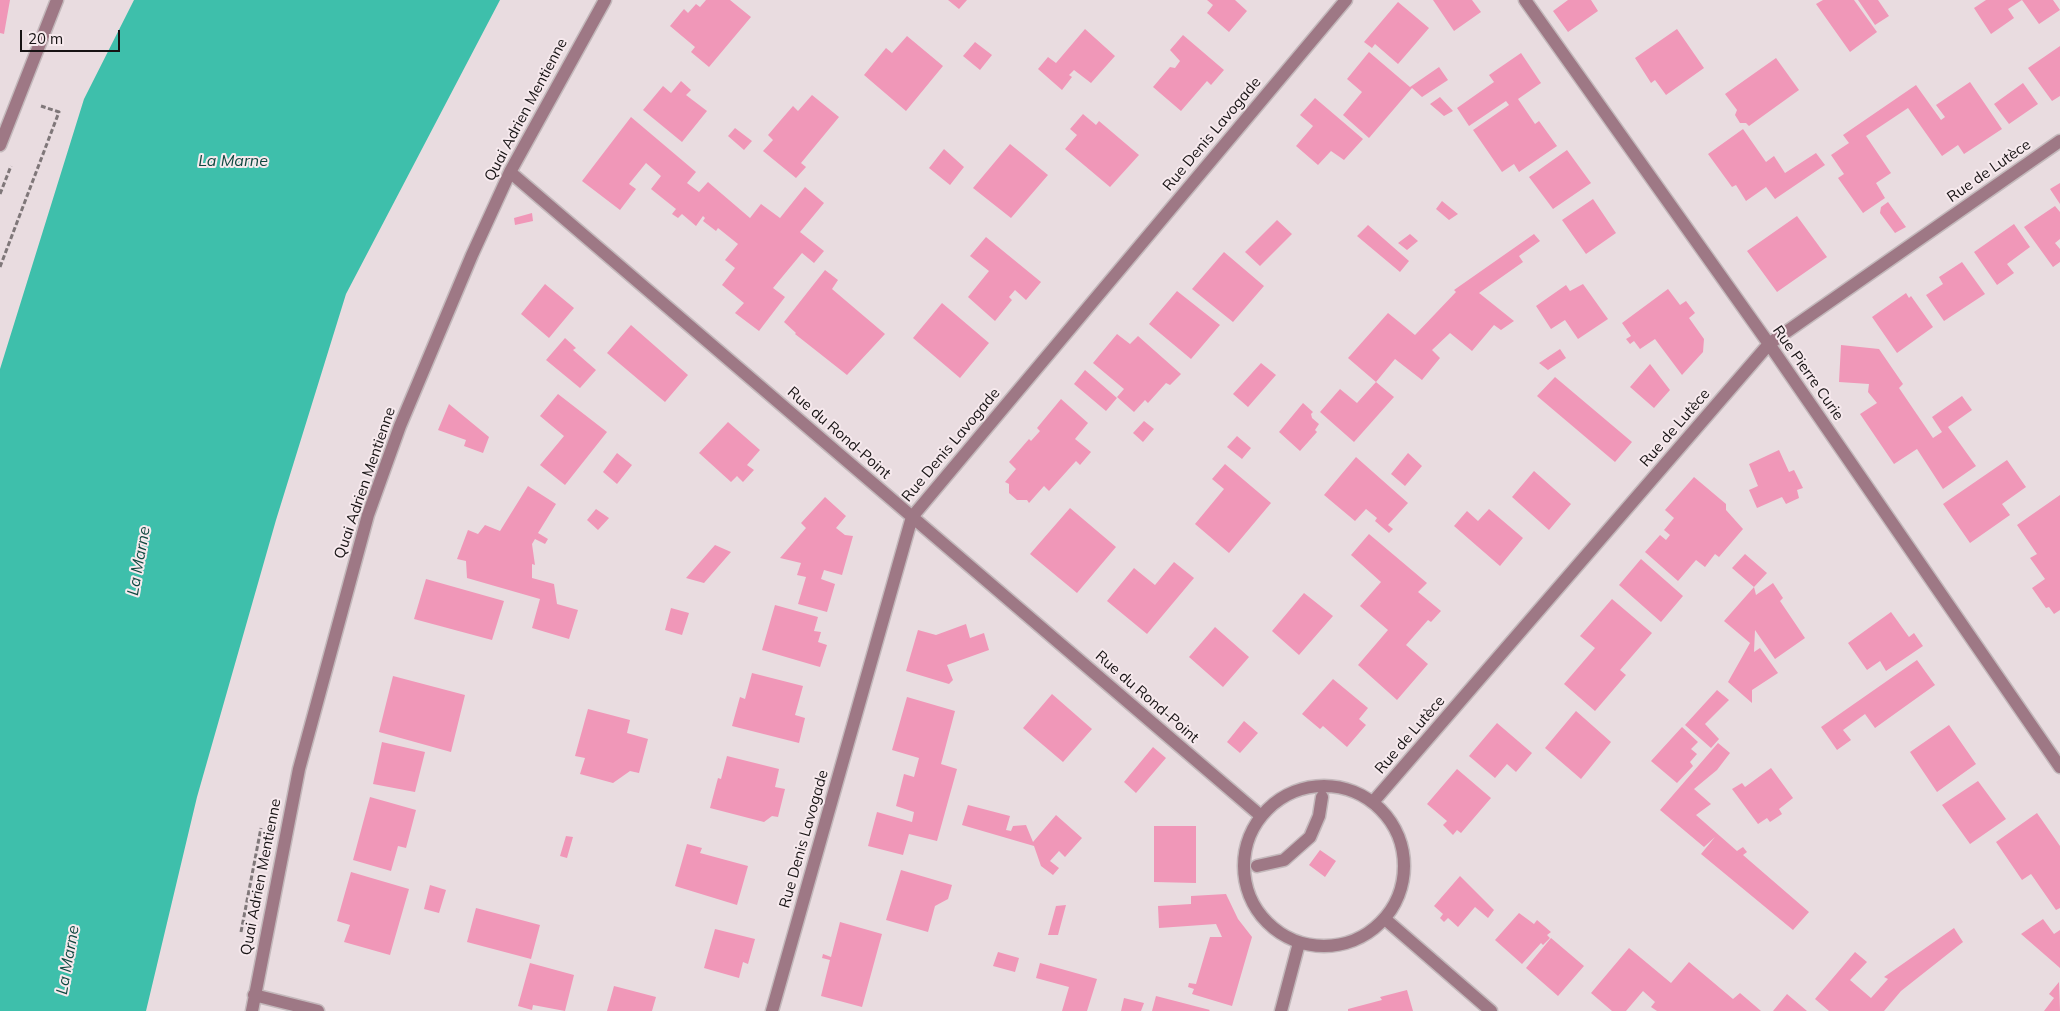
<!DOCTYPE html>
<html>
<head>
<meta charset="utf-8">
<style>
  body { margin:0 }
  #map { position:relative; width:2060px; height:1011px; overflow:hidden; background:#e9dce0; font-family:Mulish,sans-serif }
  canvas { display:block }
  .scale { position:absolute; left:20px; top:30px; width:100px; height:22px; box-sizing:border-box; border:2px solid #171314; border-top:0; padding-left:6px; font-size:15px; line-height:18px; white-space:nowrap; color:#171314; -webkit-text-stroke:4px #f6e9ed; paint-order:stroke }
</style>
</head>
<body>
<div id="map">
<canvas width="2060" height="1011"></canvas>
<div class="scale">20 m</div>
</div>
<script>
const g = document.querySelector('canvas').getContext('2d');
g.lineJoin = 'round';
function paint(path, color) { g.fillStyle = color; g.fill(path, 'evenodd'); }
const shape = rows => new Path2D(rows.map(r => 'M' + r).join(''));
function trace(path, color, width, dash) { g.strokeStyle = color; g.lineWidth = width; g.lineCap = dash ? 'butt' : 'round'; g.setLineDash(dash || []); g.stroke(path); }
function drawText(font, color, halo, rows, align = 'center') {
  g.font = font + ' Mulish,sans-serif'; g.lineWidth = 4; g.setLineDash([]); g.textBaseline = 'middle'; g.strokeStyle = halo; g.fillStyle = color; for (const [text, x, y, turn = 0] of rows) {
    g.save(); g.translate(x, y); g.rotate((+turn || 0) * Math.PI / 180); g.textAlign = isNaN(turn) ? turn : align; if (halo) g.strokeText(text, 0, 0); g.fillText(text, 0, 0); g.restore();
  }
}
const water = shape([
  [134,0,500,0,346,294,276,520,197,797,146,1011,0,1011,0,369,84,99]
]);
const building = shape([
  [0,0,10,0,4,34,0,33],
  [706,0,730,0,751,17,709,67,691,52,695,47,670,26,684,9,688,13,696,4,700,7],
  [948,0,967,0,959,9],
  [1207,0,1235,0,1247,11,1229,32,1207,13,1213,5],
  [1433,0,1472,0,1481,12,1454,31],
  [1568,0,1591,0,1598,11,1568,32,1553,11],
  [1823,0,1854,0,1877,32,1850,52,1816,4],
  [1858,0,1878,0,1889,16,1875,25],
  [1986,0,2022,0,2008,9,2014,18,1991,34,1974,8],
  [2022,0,2053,0,2060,10,2039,24],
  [1398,2,1429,28,1398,64,1375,44,1372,48,1364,42],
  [1085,29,1115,56,1091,83,1074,70,1069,75,1072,77,1062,90,1038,69,1048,57,1056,63],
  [1677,29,1704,68,1666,95,1655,80,1651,83,1635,58],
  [1183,35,1224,70,1211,85,1207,81,1181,111,1153,87,1170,67,1175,68,1180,61,1170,50],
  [907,36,943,66,906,111,864,75,886,48,892,53],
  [975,42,992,55,980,70,963,56],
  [2060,46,2060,96,2052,101,2028,68],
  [1369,52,1410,87,1439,67,1448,80,1422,97,1412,88,1369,138,1343,115,1362,92,1347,79],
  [1521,53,1541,83,1518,99,1535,124,1539,121,1557,146,1519,172,1514,164,1502,172,1473,130,1509,105,1506,101,1469,126,1457,108,1494,82,1489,75],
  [1776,58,1799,90,1749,126,1746,123,1740,123,1735,115,1737,110,1725,94],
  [681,81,691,90,686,95,707,111,682,142,643,110,663,86,671,93],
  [1970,82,2002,129,1964,154,1958,145,1942,156,1908,108,1866,136,1891,173,1876,183,1885,198,1863,213,1838,178,1844,174,1831,155,1849,143,1843,135,1916,85,1941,120,1945,117,1936,105],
  [2023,83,2038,104,2009,124,1994,104],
  [812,95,839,117,801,163,806,167,796,178,763,151,773,140,768,135,780,121,793,106,798,111],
  [1440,97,1453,111,1444,116,1430,104],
  [1315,98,1363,139,1344,160,1331,151,1318,165,1296,146,1313,126,1300,115],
  [1083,114,1096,125,1099,121,1139,155,1110,187,1065,149,1077,135,1070,129],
  [631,117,696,172,687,183,699,192,708,182,750,218,761,204,780,218,805,187,824,203,800,232,824,251,814,263,802,253,773,288,785,297,759,331,735,313,744,303,722,285,735,268,725,260,738,244,718,228,716,231,703,221,705,218,703,216,696,226,682,214,678,218,672,214,676,209,651,189,661,176,646,163,629,184,636,189,620,210,582,181],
  [735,128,752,141,744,150,728,136],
  [1743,129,1766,162,1774,156,1785,173,1816,153,1825,165,1775,199,1766,187,1746,201,1736,185,1732,187,1708,154],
  [1010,144,1048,175,1011,218,973,188],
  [944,149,964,167,950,185,929,168],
  [1567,150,1591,183,1553,209,1529,177],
  [2060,183,2060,204,2050,189],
  [1593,199,1616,233,1586,254,1562,220],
  [1442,201,1458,214,1449,220,1436,209],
  [1888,202,1906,227,1895,233,1880,213,1881,207],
  [2055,206,2060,212,2060,239,2055,243,2060,249,2060,262,2053,267,2024,227],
  [532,213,533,221,515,225,514,218],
  [1797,216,1827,257,1777,292,1747,251],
  [1277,220,1292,234,1260,266,1245,252],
  [2014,224,2030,247,2007,264,2014,273,1997,285,1974,252],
  [1368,225,1409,261,1400,272,1357,236],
  [1410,234,1418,241,1407,250,1398,243],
  [1534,234,1540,241,1519,256,1523,262,1479,293,1514,321,1501,330,1494,325,1472,351,1450,333,1432,350,1440,358,1422,380,1395,359,1376,382,1348,358,1388,313,1415,335,1456,292,1454,290],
  [986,237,1041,282,1026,300,1015,290,1009,297,1012,300,995,321,968,297,989,271,970,256],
  [1224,252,1264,286,1233,322,1192,289],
  [1962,262,1985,294,1944,321,1926,295,1943,284,1939,277],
  [825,270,838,280,832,289,885,334,847,375,795,334,796,333,784,322],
  [545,284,574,308,549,338,521,314],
  [1583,284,1608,319,1578,339,1565,320,1551,329,1536,306,1566,285,1570,291],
  [1668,289,1680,305,1686,301,1695,313,1689,318,1704,339,1703,352,1682,375,1655,339,1640,349,1634,341,1630,344,1626,339,1631,336,1622,323],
  [1177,291,1220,325,1191,359,1149,324],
  [1906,293,1909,298,1911,296,1933,327,1897,353,1872,317],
  [942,303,989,343,960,378,913,338],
  [631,325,688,375,665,402,607,353],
  [1117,334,1130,344,1138,336,1181,374,1170,385,1166,383,1148,403,1145,400,1134,412,1117,397,1124,389,1093,363],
  [565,338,576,348,573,350,596,370,580,388,546,360],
  [1841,345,1879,349,1903,384,1899,388,1933,438,1942,432,1932,417,1962,396,1972,410,1948,427,1976,466,1943,489,1917,449,1894,464,1860,414,1877,403,1868,392,1869,384,1839,382],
  [1560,349,1566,358,1548,370,1539,363],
  [1261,363,1276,375,1248,407,1233,394],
  [1650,364,1670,390,1654,408,1630,387],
  [1085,370,1117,398,1106,411,1074,384],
  [1555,377,1632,442,1615,462,1537,396],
  [1376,382,1394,397,1354,442,1320,412,1340,389,1357,403],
  [558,394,607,432,565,485,540,465,564,436,540,416],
  [1061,399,1088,423,1075,439,1091,452,1080,465,1076,461,1049,491,1044,486,1029,503,1027,500,1017,500,1009,493,1009,484,1005,482,1016,469,1009,462,1029,439,1031,441,1040,431,1037,428],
  [1303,403,1313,412,1311,414,1312,418,1319,424,1315,430,1317,432,1300,451,1279,432],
  [449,404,489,437,483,453,464,446,466,440,438,430],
  [1144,421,1154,429,1143,442,1133,433],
  [728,422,760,450,747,465,754,470,743,482,737,476,731,482,699,453],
  [1237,436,1251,448,1242,459,1227,447],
  [1779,450,1789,472,1794,470,1803,488,1797,490,1799,498,1786,504,1782,497,1757,508,1749,490,1758,486,1749,464],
  [617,453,632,465,617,484,603,472],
  [1408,453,1422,466,1405,486,1391,474],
  [1356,457,1408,503,1388,525,1393,529,1389,533,1375,521,1377,518,1366,509,1355,521,1324,495],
  [2007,460,2026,487,2002,504,2010,515,1970,543,1943,504],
  [1225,464,1271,503,1229,553,1195,524,1224,489,1212,479],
  [1534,471,1571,504,1549,530,1512,497],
  [1694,477,1726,504,1726,510,1743,529,1719,557,1715,554,1705,567,1696,560,1678,581,1645,552,1660,535,1666,540,1670,535,1664,530,1674,518,1665,510],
  [528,486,556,504,538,533,548,539,545,544,535,539,532,544,535,565,532,564,532,578,554,584,557,604,578,610,569,639,532,628,540,599,467,578,466,561,457,559,468,530,478,534,485,525,500,531],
  [2060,495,2060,610,2054,614,2049,607,2046,608,2032,588,2045,579,2030,558,2037,554,2017,525],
  [825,497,846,516,836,528,845,535,853,536,842,575,824,570,821,579,835,584,827,612,798,604,806,577,797,575,801,563,780,558,806,528,801,523],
  [1070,508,1116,547,1077,593,1030,554],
  [596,509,609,518,598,530,587,520],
  [1489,509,1523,538,1500,566,1454,526,1467,511,1478,521],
  [1369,534,1427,583,1418,592,1441,611,1431,622,1428,620,1406,645,1428,664,1397,700,1358,665,1388,630,1360,606,1381,582,1351,555],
  [715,545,731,552,704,583,686,578],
  [1745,554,1767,573,1754,587,1732,568],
  [1641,559,1683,596,1661,622,1619,585],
  [1174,562,1194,578,1147,634,1107,601,1134,568,1155,585],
  [426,579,504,601,492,640,414,619],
  [1773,583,1783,598,1780,601,1805,638,1775,659,1755,630,1754,652,1760,648,1778,673,1752,690,1752,703,1728,682,1750,643,1724,621,1754,587,1756,595],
  [1304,593,1333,616,1299,655,1272,631],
  [1612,599,1652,633,1620,670,1626,675,1595,711,1564,684,1595,648,1580,636],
  [775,605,818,617,814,631,821,632,818,642,827,645,820,667,762,650],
  [671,608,689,613,682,635,665,630],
  [1891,612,1909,637,1914,633,1923,646,1886,671,1880,661,1867,670,1848,643],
  [966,624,970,638,984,633,989,650,947,665,953,680,949,684,906,671,918,630,936,635],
  [1215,627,1249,657,1223,687,1189,657],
  [1917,660,1935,685,1875,728,1865,714,1843,730,1851,740,1837,750,1821,727],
  [752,673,803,686,795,715,805,718,799,743,732,726,740,697,745,699],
  [393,676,465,695,451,752,379,732],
  [1333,679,1368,708,1359,719,1366,725,1347,747,1323,726,1320,729,1302,714],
  [1717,690,1729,700,1705,724,1719,739,1711,748,1685,725],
  [1052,694,1092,729,1063,762,1023,728],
  [907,697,955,711,941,764,957,769,937,841,909,834,903,855,868,846,877,812,912,822,914,812,896,806,904,774,914,777,919,758,892,750],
  [588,709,630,720,627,733,648,739,639,773,630,771,613,783,580,774,585,758,575,756],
  [1576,711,1611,742,1581,779,1545,748],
  [1244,721,1258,733,1240,753,1227,742],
  [1497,723,1532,753,1516,772,1507,764,1495,778,1469,756],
  [1949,725,1976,764,1937,792,1910,752],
  [1682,727,1698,742,1691,749,1697,754,1690,762,1693,766,1677,783,1651,761],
  [382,742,425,752,415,792,373,784],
  [1718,743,1730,753,1717,770,1694,789,1711,804,1696,815,1737,851,1743,847,1747,852,1743,855,1809,912,1793,930,1701,854,1715,837,1704,847,1660,810],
  [1153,747,1166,758,1136,793,1124,782],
  [727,756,779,769,775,787,785,789,778,817,772,816,764,822,710,808,718,778,721,779],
  [1771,768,1793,798,1779,809,1782,814,1770,822,1767,818,1758,824,1732,789,1742,783,1745,787],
  [1457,769,1491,798,1461,833,1457,830,1453,835,1443,825,1447,821,1427,804],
  [1978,781,2006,819,1970,844,1942,805],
  [370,797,416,810,406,848,398,846,391,871,353,860],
  [968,805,1010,816,1006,830,1011,831,1013,826,1026,825,1033,842,1056,815,1082,838,1065,857,1059,851,1050,861,1059,868,1053,875,1041,866,1034,846,962,825],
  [2037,813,2060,846,2060,908,2056,910,2031,874,2022,880,1996,842],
  [1154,826,1196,826,1196,883,1154,882],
  [566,836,573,837,567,858,560,856],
  [687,844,702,848,700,853,748,866,737,905,675,886],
  [1320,850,1336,861,1325,877,1309,865],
  [901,870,952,885,948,899,935,906,928,932,886,920],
  [351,872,409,889,390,955,344,942,350,925,337,921],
  [1460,876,1494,910,1488,918,1475,907,1458,927,1448,918,1444,922,1440,918,1443,914,1434,906],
  [430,885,446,890,439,913,424,909],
  [1226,894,1238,919,1252,937,1232,1006,1192,994,1194,989,1188,987,1189,983,1196,984,1210,937,1222,937,1216,924,1159,928,1158,906,1191,904,1191,896],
  [1066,905,1058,935,1048,935,1056,906],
  [476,908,540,925,531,959,467,942],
  [1519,913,1534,924,1537,920,1551,932,1547,935,1550,938,1543,945,1541,943,1522,964,1495,940],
  [2043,919,2054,934,2060,930,2060,968,2021,934],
  [840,922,882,934,862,1007,821,996,830,960,822,958,823,954,831,957],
  [1954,928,1963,942,1901,991,1884,1011,1829,1011,1815,999,1855,952,1867,962,1850,980,1871,998,1888,979,1884,977],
  [715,929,755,939,748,964,743,962,739,978,704,968],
  [1551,938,1584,966,1558,996,1526,968],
  [1629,948,1671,983,1689,962,1733,999,1740,993,1761,1011,1657,1011,1651,1007,1655,1002,1643,991,1626,1011,1612,1011,1591,993],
  [998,952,1019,958,1015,972,993,966],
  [530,963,574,975,565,1011,533,1005,532,1010,518,1006],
  [1040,963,1097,979,1087,1011,1062,1011,1069,987,1036,978],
  [2059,982,2060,1011,2044,1011,2054,998,2049,994],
  [614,986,656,997,652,1011,607,1011],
  [1407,990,1413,1011,1348,1011,1348,1009,1382,1000,1380,997],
  [1787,994,1807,1011,1773,1011],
  [1156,996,1210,1010,1209,1011,1152,1011],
  [1124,998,1144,1003,1141,1011,1121,1011]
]);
const path = shape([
  [0,194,11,166],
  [0,267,59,112,41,106],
  [241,932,261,828]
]);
const minor = shape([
  [1525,0,1769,344,2060,767],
  [0,145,57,0],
  [510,172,1261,816],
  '1244 866a80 80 0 1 1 160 0a80 80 0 1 1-160 0Z',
  [1373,802,1769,344,2060,141],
  [1257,866,1284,860,1310,837,1319,816,1322,797],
  [1385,919,1491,1011],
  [254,995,318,1011],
  [252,1011,299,769,368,515,400,426,472,255,510,172,605,0],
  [772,1011,912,517,1346,0],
  [1281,1011,1299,943]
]);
const streetNames = [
  ["Quai Adrien Mentienne",526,110,-62],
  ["Rue Denis Lavogade",1212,134,-50],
  ["Rue de Lutèce",1989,171,-35],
  ["Rue Pierre Curie",1808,373,55],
  ["Rue de Lutèce",1675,428,-49],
  ["Rue du Rond-Point",839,433,41],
  ["Rue Denis Lavogade",951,445,-50],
  ["Quai Adrien Mentienne",365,483,-71],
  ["Rue du Rond-Point",1147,697,41],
  ["Rue de Lutèce",1410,735,-49],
  ["Rue Denis Lavogade",804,839,-74],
  ["Quai Adrien Mentienne",261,877,-79]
];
const waterNames = [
  ["La Marne",233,161],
  ["La Marne",139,561,-80],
  ["La Marne",68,960,-80]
];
paint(water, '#3ebfab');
paint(building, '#f097b8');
trace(minor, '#c3b8bb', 15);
trace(path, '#7f7779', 3, [5, 2.5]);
trace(minor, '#9e7885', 12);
drawText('15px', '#171314', '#f6e9ed', streetNames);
drawText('italic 16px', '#104840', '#f6e9ed', waterNames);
</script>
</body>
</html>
